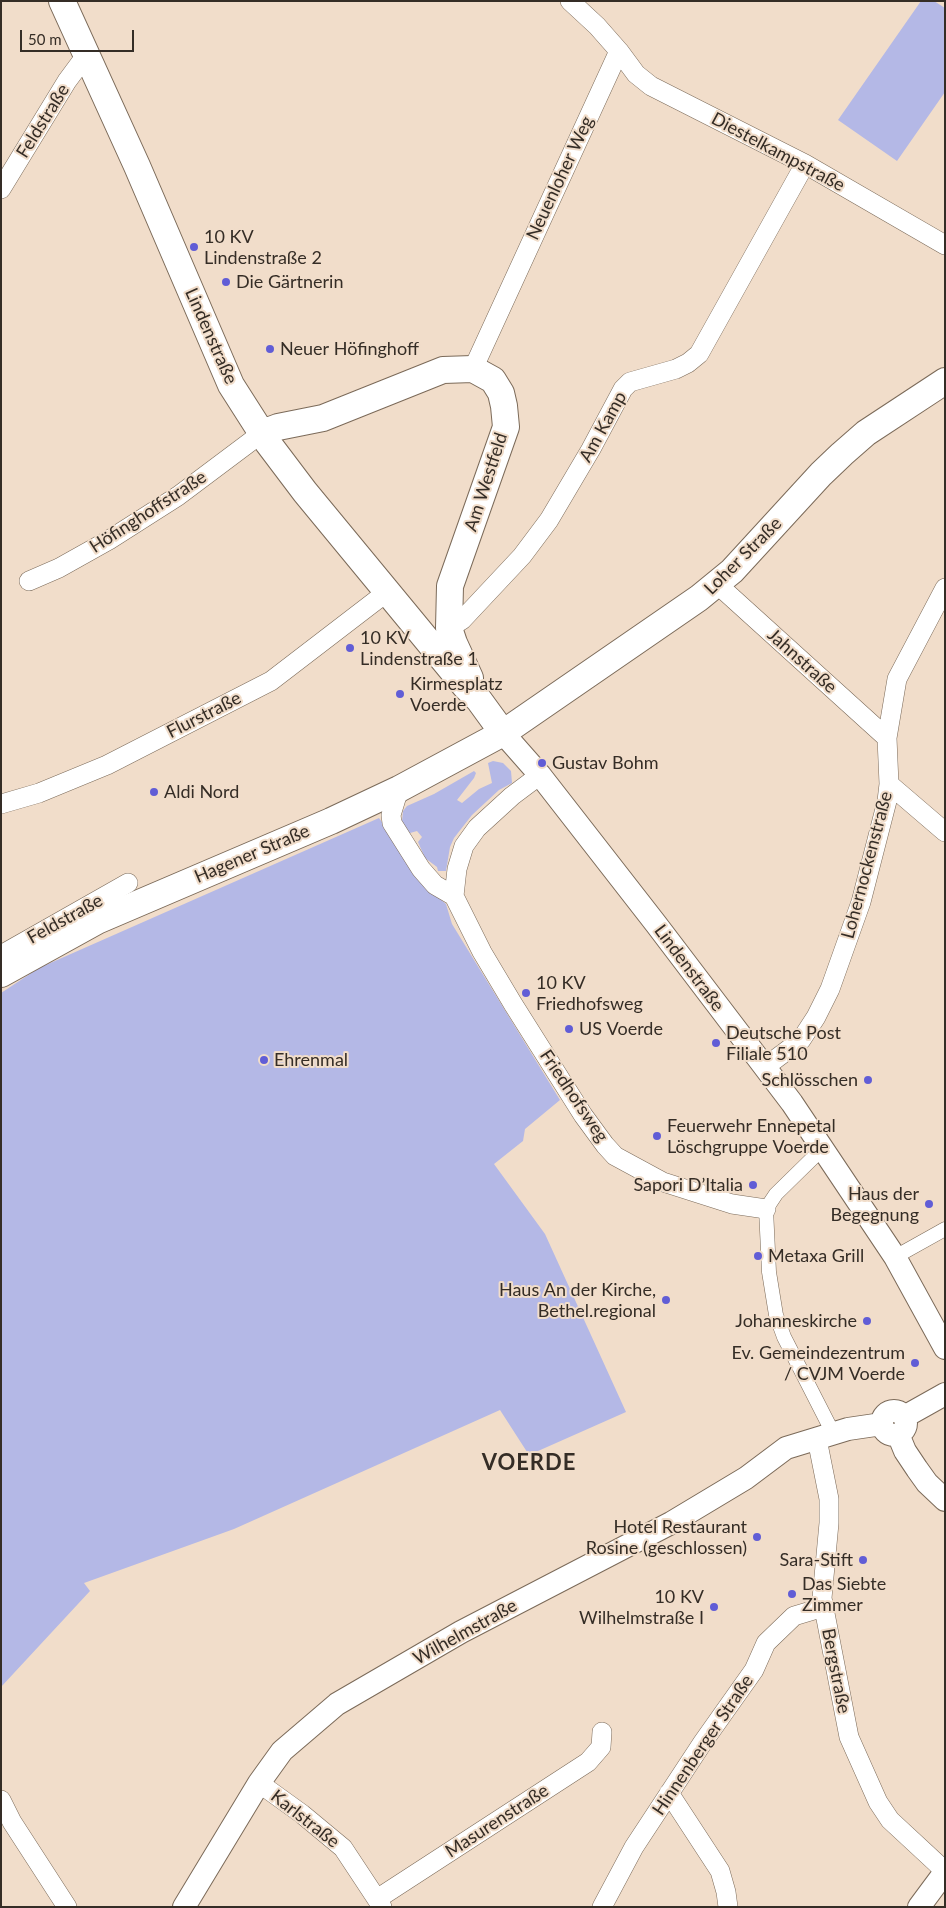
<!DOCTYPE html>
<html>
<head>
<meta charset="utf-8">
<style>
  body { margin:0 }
  #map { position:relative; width:946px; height:1908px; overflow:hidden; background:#f1ddca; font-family:Lato,sans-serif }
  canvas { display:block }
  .frame { position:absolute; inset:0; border:2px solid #352d26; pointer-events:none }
  .scale { position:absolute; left:20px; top:30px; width:114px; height:22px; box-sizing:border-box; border:2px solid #352d26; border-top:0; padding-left:6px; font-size:15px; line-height:18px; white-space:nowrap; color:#352d26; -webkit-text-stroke:4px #f1ddca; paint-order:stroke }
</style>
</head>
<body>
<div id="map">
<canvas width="946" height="1908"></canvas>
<div class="frame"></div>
<div class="scale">50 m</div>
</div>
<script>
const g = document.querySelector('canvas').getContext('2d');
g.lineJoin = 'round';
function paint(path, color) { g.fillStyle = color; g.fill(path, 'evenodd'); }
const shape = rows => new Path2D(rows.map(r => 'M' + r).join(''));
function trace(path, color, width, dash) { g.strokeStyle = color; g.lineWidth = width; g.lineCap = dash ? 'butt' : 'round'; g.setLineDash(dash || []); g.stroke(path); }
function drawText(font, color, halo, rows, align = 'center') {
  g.font = font + ' Lato,sans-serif'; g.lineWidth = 4; g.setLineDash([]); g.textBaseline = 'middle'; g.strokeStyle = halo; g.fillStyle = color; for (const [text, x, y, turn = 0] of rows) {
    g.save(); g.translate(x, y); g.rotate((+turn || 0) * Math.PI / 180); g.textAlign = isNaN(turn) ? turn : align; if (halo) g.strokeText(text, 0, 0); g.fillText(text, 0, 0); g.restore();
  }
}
const green = shape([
  [921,1,934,1,945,8,945,92,897,161,838,120],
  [493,761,503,763,511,771,512,783,499,790,472,815,454,838,450,847,446,871,438,871,437,867,425,858,418,842,422,837,417,831,410,833,406,828,402,821,403,811,407,806,434,794,474,771,476,773,474,778,457,800,462,803,479,789,492,783,488,763],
  [379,818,432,892,446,904,452,924,560,1100,525,1129,523,1141,494,1164,545,1234,626,1412,529,1455,500,1410,234,1529,84,1583,90,1591,1,1687,1,993,39,968]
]);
const pedestrian = shape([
  [823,1148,776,1194,766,1209,769,1272,776,1315,784,1337,833,1433],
  [895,1257,945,1229]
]);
const minor = shape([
  [619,51,636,74,651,86,805,164,945,245],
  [1,189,67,81,87,54],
  [473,369,619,51,597,26,570,1],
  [29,581,59,568,109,540,178,496,262,433],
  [717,584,887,738],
  [449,628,462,620,522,556,549,520,591,449,623,389,630,382,676,369,688,363,699,354,805,164],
  [889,784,945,832],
  [399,789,391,815,392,823,421,869,435,885,454,896,482,952,513,1004,583,1115,605,1145,615,1156,663,1182,732,1204,766,1209],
  [1,804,39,793,107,765,271,681,387,592],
  [454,896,457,869,464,846,477,828,512,796,540,775],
  [1,955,128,883],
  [765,1067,801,1040,816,1017,830,989,861,902,887,801,889,784,887,738,897,679,945,588],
  [817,1439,829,1499,829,1523,822,1598,849,1737,878,1802,890,1820,945,1871],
  [259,1783,302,1814,343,1848,382,1907],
  [669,1793,720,1871,726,1892,728,1907],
  [1,1800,12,1822,67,1907],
  [377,1899,588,1762,601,1747,602,1732],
  [602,1907,634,1847,703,1742,754,1670,766,1643,794,1616,824,1607]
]);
const tertiary = shape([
  [503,733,540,775,656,924,792,1103,895,1257,945,1348],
  '882 1423a12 12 0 1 1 24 0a12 12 0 1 1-24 0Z',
  [904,1417,945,1394],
  [898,1434,905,1451,917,1469,927,1483,945,1500],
  [184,1907,259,1783,282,1751,337,1704,461,1632,671,1523,746,1478,786,1448,848,1429,882,1424],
  [919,1907,945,1872]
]);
const secondary = shape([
  [62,1,137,166,231,385,268,443,305,492,465,686,479,700,503,733],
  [262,433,278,427,323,418,443,370,473,369,493,380,501,393,504,406,506,427,450,586,449,628,454,643,470,678],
  [1,974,97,921,331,821,399,789,503,733,699,598,732,571,821,474,842,454,866,433,945,381]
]);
const markers = [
  [194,247,5,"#615dd6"],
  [226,282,5,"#615dd6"],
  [270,349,5,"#615dd6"],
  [350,648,5,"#615dd6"],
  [400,694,5,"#615dd6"],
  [542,763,5,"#615dd6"],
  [154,792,5,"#615dd6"],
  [526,993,5,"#615dd6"],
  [569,1029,5,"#615dd6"],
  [716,1043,5,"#615dd6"],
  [264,1060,5,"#615dd6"],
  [868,1080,5,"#615dd6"],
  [657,1136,5,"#615dd6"],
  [753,1185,5,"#615dd6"],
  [929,1204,5,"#615dd6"],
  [758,1256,5,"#615dd6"],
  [666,1300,5,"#615dd6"],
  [867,1321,5,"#615dd6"],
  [915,1363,5,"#615dd6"],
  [757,1537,5,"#615dd6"],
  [863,1560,5,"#615dd6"],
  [792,1594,5,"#615dd6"],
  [714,1607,5,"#615dd6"]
];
const streetNames = [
  ["Feldstraße",43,121,-58],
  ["Diestelkampstraße",778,152,28],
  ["Neuenloher Weg",560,178,-65],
  ["Lindenstraße",211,336,66],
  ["Am Kamp",603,427,-61],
  ["Am Westfeld",486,482,-72],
  ["Höfinghoffstraße",148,512,-33],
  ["Loher Straße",743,556,-45],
  ["Jahnstraße",802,661,42],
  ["Flurstraße",204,715,-27],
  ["Hagener Straße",252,854,-23],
  ["Lohernockenstraße",867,865,-75],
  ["Feldstraße",65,919,-29],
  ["Lindenstraße",689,968,53],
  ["Friedhofsweg",574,1096,56],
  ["Wilhelmstraße",465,1632,-29],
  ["Bergstraße",836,1671,79],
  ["Hinnenberger Straße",703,1745,-56],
  ["Karlstraße",305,1819,38],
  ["Masurenstraße",497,1821,-33]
];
const poiNames = [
  ["10 KV",204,237],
  ["Lindenstraße 2",204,258],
  ["Die Gärtnerin",236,282],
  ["Neuer Höfinghoff",280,349],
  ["10 KV",360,638],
  ["Lindenstraße 1",360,659],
  ["Kirmesplatz",410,684],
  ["Voerde",410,705],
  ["Gustav Bohm",552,763],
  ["Aldi Nord",164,792],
  ["10 KV",536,983],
  ["Friedhofsweg",536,1004],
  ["US Voerde",579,1029],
  ["Deutsche Post",726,1033],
  ["Filiale 510",726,1054],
  ["Ehrenmal",274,1060],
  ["Schlösschen",858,1080,"right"],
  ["Feuerwehr Ennepetal",667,1126],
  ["Löschgruppe Voerde",667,1147],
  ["Sapori D’Italia",743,1185,"right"],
  ["Haus der",919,1194,"right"],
  ["Begegnung",919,1215,"right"],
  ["Metaxa Grill",768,1256],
  ["Haus An der Kirche,",656,1290,"right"],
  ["Bethel.regional",656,1311,"right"],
  ["Johanneskirche",857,1321,"right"],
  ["Ev. Gemeindezentrum",905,1353,"right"],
  ["/ CVJM Voerde",905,1374,"right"],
  ["Hotel Restaurant",747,1527,"right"],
  ["Rosine (geschlossen)",747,1548,"right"],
  ["Sara-Stift",853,1560,"right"],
  ["Das Siebte",802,1584],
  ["Zimmer",802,1605],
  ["10 KV",704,1597,"right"],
  ["Wilhelmstraße I",704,1618,"right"]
];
const districtNames = [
  ["VOERDE",529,1463]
];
paint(green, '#b4b8e6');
trace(pedestrian, '#7b6a59', 15);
trace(minor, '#7b6a59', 20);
trace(tertiary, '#7b6a59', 24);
trace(secondary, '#7b6a59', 28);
trace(pedestrian, '#fff', 14);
trace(minor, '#fff', 19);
trace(tertiary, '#fff', 22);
trace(secondary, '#fff', 26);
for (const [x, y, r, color] of markers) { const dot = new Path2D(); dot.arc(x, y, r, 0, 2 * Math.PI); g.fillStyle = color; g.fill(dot); trace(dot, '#f1ddca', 2); }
drawText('18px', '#352d26', '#f1ddca', streetNames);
drawText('18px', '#352d26', '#f1ddca', poiNames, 'left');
g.letterSpacing = '1px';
drawText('bold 22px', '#352d26', '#f1ddca', districtNames);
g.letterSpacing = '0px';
</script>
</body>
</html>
